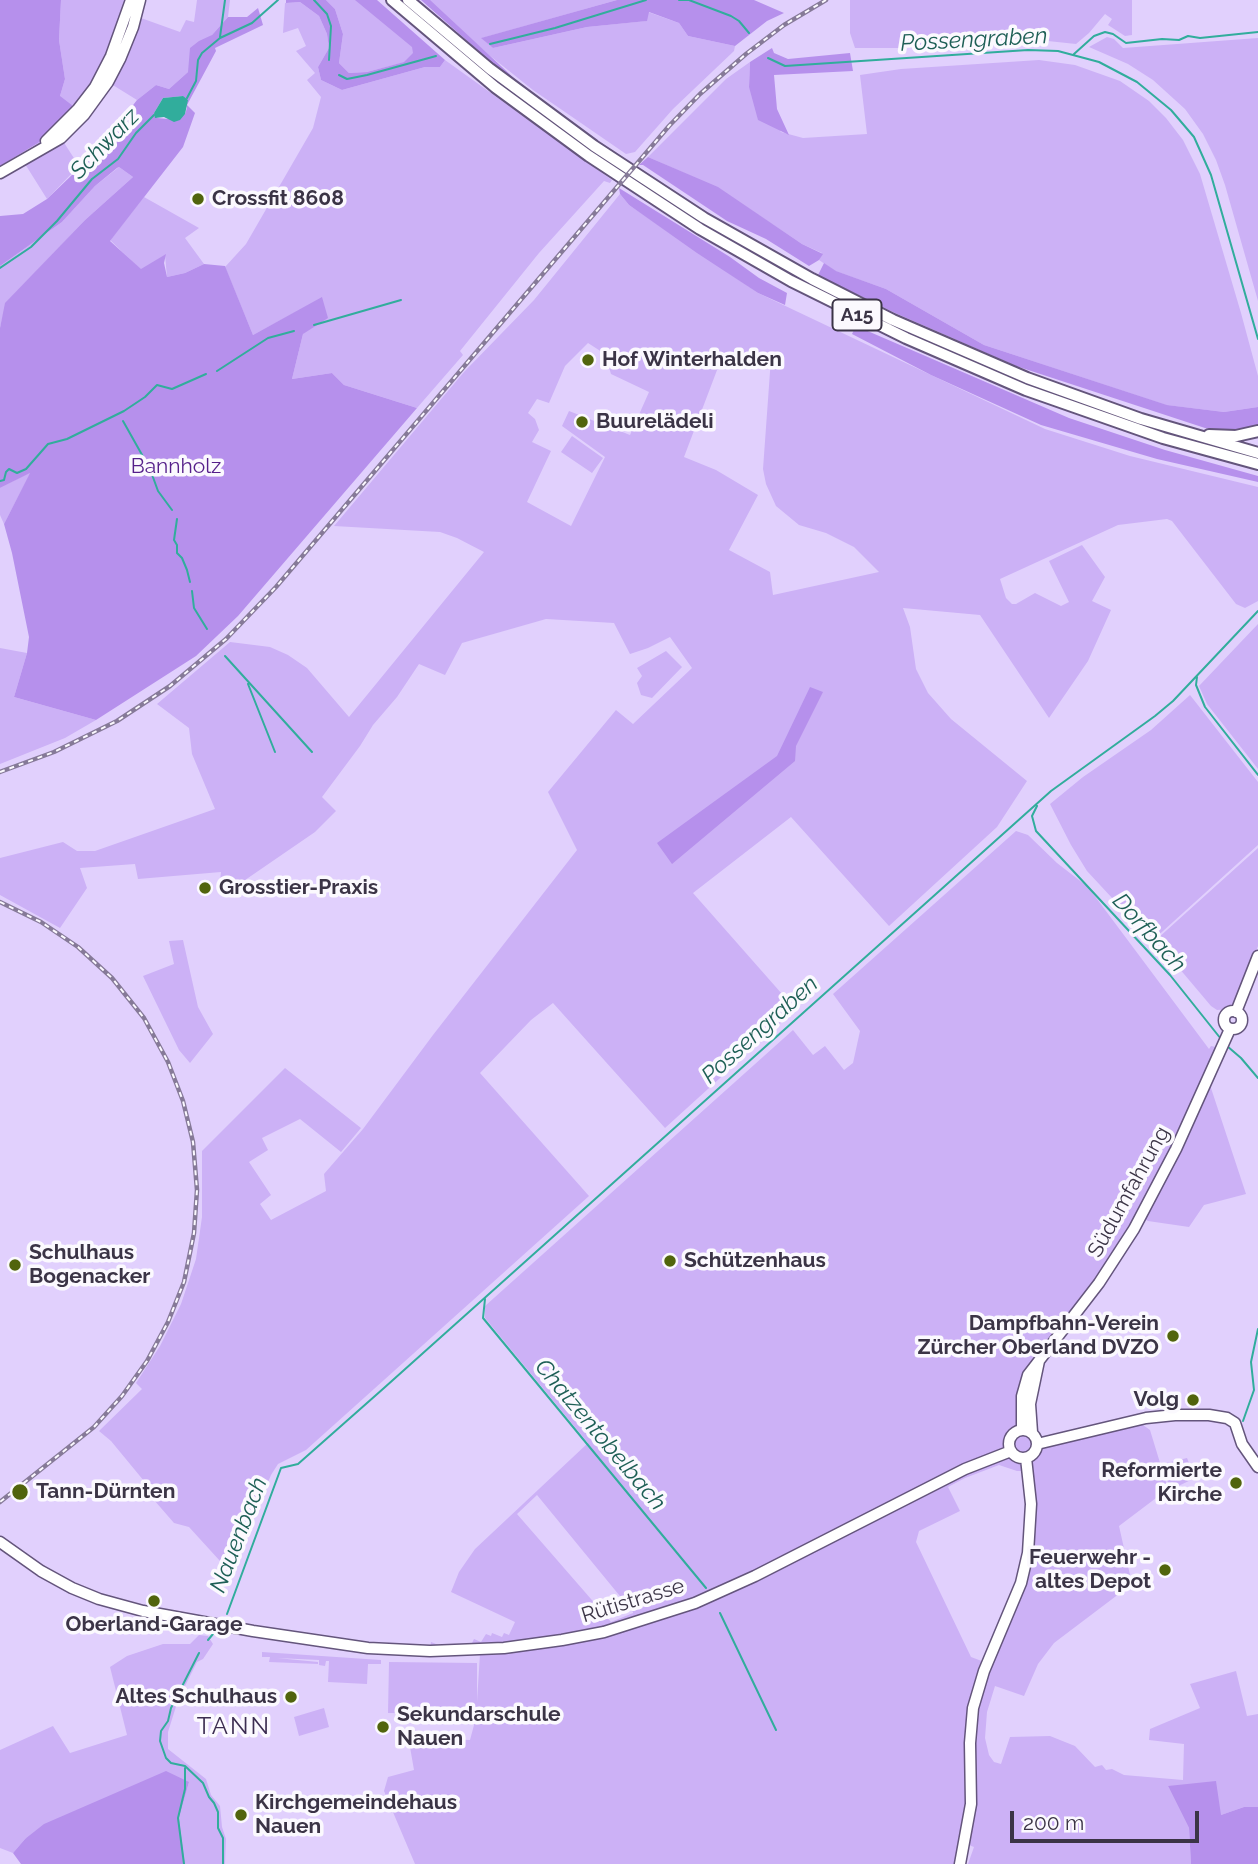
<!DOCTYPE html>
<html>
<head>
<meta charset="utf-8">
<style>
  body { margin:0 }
  #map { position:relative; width:1258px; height:1864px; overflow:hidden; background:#e1d0fd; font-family:Raleway,sans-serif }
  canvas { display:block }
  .scale { position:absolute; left:1010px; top:1811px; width:189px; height:32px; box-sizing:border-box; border:4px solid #3b3446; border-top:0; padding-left:9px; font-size:21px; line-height:24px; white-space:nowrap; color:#3b3446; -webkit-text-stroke:5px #fbf9fe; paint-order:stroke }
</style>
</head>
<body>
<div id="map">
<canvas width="1258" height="1864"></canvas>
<div class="scale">200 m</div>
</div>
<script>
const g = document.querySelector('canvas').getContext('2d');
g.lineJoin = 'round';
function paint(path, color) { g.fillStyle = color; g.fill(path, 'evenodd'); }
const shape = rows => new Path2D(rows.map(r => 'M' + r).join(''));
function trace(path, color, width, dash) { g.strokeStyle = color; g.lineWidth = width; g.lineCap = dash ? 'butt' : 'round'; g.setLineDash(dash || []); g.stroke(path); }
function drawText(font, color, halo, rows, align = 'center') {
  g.font = font + ' Raleway,sans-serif'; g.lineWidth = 7; g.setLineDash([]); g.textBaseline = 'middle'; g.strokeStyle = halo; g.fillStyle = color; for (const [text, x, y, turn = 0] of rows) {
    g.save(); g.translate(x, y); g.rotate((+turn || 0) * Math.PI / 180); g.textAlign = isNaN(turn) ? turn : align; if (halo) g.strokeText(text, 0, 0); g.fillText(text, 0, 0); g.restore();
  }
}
const green = shape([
  [61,0,146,0,141,18,180,32,186,20,194,22,197,0,230,0,228,17,212,35,188,72,169,89,156,85,137,100,108,82,61,138,79,166,47,199,20,156,38,143,60,96,65,79,59,40],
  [326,0,363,0,424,57,367,72,349,73,339,63,343,34,335,9],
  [427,0,617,0,482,38,493,48,587,27,646,21,648,12,679,23,688,36,735,46,734,51,673,109,635,152,626,154,533,90,489,55],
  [850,0,1132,0,1132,35,1125,36,1108,25,1112,19,1105,14,1089,33,1076,44,1029,39,899,48,855,48,850,33],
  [300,2,319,16,327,34,329,48,318,67,321,80,342,90,425,67,440,67,445,60,612,180,610,183,604,181,539,253,460,351,463,355,417,408,344,385,332,373,292,379,303,334,322,298,253,335,225,267,246,244,313,128,321,97,307,80,315,73,296,51,306,46,298,28,283,33,285,3],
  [1107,37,1114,39,1123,48,1258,38,1258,301,1225,185,1216,160,1203,134,1185,109,1153,80,1128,64,1089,47],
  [1039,60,1075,65,1120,81,1149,101,1166,118,1183,140,1200,174,1241,313,1258,376,1258,407,1224,412,1166,405,984,345,886,289,835,271,819,260,822,253,802,244,718,188,648,157,726,79,750,62,749,87,781,132,803,138,867,134,860,75,901,69],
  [119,167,133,177,85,220,6,303,0,328,0,266,62,222,95,186],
  [620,194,629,205,758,293,1045,429,1130,456,1258,487,1258,601,1245,608,1236,604,1172,521,1167,519,1118,525,1000,579,1006,598,1012,604,1016,604,1035,593,1061,606,1069,602,1049,561,1082,545,1105,577,1092,601,1111,610,1088,661,1049,718,980,615,903,608,910,627,916,669,928,693,951,719,1027,781,997,827,889,926,791,817,693,893,797,1011,795,1010,665,1128,553,1003,531,1020,480,1073,589,1196,306,1450,278,1464,271,1475,242,1546,220,1561,189,1527,174,1523,141,1485,144,1481,111,1441,99,1431,142,1389,136,1383,160,1346,181,1304,196,1259,202,1217,202,1151,285,1068,361,1128,341,1152,300,1119,262,1138,268,1150,249,1162,271,1195,260,1204,271,1220,326,1191,324,1174,363,1129,433,1035,577,850,548,792,616,710,633,724,692,668,670,637,648,648,630,654,614,623,546,619,462,643,445,675,419,664,397,697,373,725,360,746,322,797,336,811,315,832,232,889,220,881,221,872,138,879,135,864,80,868,87,888,60,928,0,895,0,858,63,842,77,851,95,851,215,809,192,754,189,728,157,704,230,642,270,647,288,655,307,668,349,717,484,552,457,538,440,532,334,526,464,372,534,300],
  [588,343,605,354,611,374,649,392,630,435,569,411,562,426,605,457,571,526,527,502,551,451,532,442,539,430,535,419,528,413,537,399,549,403,565,366],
  [722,357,771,358,763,469,766,484,776,506,799,525,826,533,854,547,879,572,773,595,770,572,729,550,758,495,716,470,684,457],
  [144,197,199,228,185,238,204,264,185,273,167,277,165,255,141,270,110,240],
  [572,436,603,458,592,473,561,452],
  [31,472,4,524,0,515,0,488],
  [1258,624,1258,769,1207,704,1199,686],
  [0,648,27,653,14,697,96,720,65,738,0,764],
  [666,651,682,667,652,698,641,695,637,683,642,676,637,668],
  [1190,695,1258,782,1258,845,1152,941,1087,871,1071,845,1050,804,1083,777,1151,730],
  [1016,831,1028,835,1057,863,1088,887,1209,1049,1211,1046,1221,1048,1208,1079,1246,1194,1204,1205,1189,1227,1148,1221,1141,1217,1050,1345,1032,1390,1034,1435,1038,1444,1146,1418,1143,1425,1150,1430,1168,1489,1119,1526,1132,1584,1054,1643,1038,1664,1024,1696,995,1686,987,1712,985,1738,989,1755,994,1762,1001,1764,1010,1737,1050,1736,1075,1746,1095,1767,1102,1765,1106,1770,1112,1769,1124,1775,1183,1780,1184,1744,1149,1740,1150,1729,1200,1708,1190,1684,1236,1671,1247,1716,1258,1714,1258,1807,1244,1807,1221,1815,1168,1786,1189,1828,1191,1864,968,1864,974,1847,966,1844,957,1864,415,1864,384,1791,388,1777,414,1770,410,1747,442,1739,470,1740,477,1714,388,1713,389,1662,477,1663,477,1702,480,1654,486,1651,430,1651,431,1642,441,1646,471,1645,474,1639,481,1642,486,1634,491,1636,492,1633,502,1637,504,1633,509,1635,515,1622,451,1592,459,1572,475,1549,588,1443,485,1318,485,1306,793,1030,813,1055,825,1046,844,1070,853,1063,860,1031,833,994],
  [999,1465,1017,1471,1028,1471,1027,1560,987,1663,971,1657,916,1542,919,1531,960,1511,948,1487,965,1478],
  [537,1495,633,1612,633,1613,611,1622,517,1514],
  [1258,848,1258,946,1237,1001,1229,1009,1217,1010,1211,1006,1157,942,1157,939],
  [183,940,198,1007,213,1034,190,1063,179,1050,143,976,174,964,169,941],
  [1187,1458,1195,1478,1170,1490,1163,1464],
  [199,1635,208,1636,213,1644,203,1659,197,1662,178,1700,168,1732,168,1749,206,1779,211,1795,220,1806,222,1827,226,1839,225,1864,185,1864,179,1818,189,1782,25,1839,13,1853,0,1848,0,1750,53,1726,70,1753,127,1735,110,1667,127,1656,163,1644,190,1644],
  [262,1652,381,1660,381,1664,368,1664,367,1684,328,1682,329,1661,326,1661,325,1666,319,1665,319,1660,277,1658,318,1662,318,1664,269,1662,270,1657,262,1657],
  [324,1708,329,1727,299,1736,294,1717]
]);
const forest = shape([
  [0,0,61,0,59,40,65,79,60,96,73,106,38,143,0,166],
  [286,0,326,0,335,9,343,34,339,63,349,73,367,72,404,62,413,53,412,47,355,0,377,0,445,60,440,67,425,67,342,90,321,80,318,67,329,48,327,34,319,16,300,2,286,3],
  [421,0,430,0,516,80,517,85],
  [617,0,754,0,784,13,767,21,735,46,688,36,679,23,649,12,647,21,587,27,493,48,481,38],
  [258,8,263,25,215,48,216,51,187,105,195,113,183,147,110,241,141,269,166,254,164,263,167,277,185,273,204,264,225,266,253,335,322,297,328,318,303,334,292,379,332,373,344,385,417,408,238,616,196,656,96,720,14,697,27,653,29,637,12,553,4,524,30,473,0,488,0,328,5,303,85,220,133,177,119,167,117,168,95,186,62,222,0,266,0,216,23,214,47,199,100,148,137,100,156,85,169,89,188,72,190,48,199,41,212,35,228,17,247,17],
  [183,96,187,108,185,114,168,119,157,118,154,113,163,98],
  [772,48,774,53,788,59,850,53,853,71,774,75,777,109,789,135,758,120,749,87,750,62],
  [648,157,718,187,802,244,823,254,819,260,809,266,766,239,727,221,643,165,639,165],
  [619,188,730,257,759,278,787,293,785,305,758,293,697,253,629,205,620,194],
  [824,263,836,271,886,289,984,345,1167,405,1224,412,1258,407,1258,426,1235,432,1205,428,1016,366,895,313,818,275],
  [856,326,1069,418,1165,450,1258,476,1258,482,1157,459,1041,425,931,375,852,334],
  [810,687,823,692,796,746,795,761,672,864,657,843,777,756],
  [166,1771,189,1782,179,1818,185,1864,21,1864,13,1853,25,1839,44,1824],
  [1216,1781,1221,1815,1244,1807,1258,1807,1258,1864,1191,1864,1189,1828,1168,1786]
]);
const water = shape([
  [183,96,188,100,185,114,180,120,174,122,164,117,155,118,154,113,163,98]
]);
const stream = shape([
  [314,0,327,14,331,26,329,60],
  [679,0,689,0,731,16,739,21,749,33],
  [220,37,225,0],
  [490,44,555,28,646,0],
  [1074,54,1094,36,1105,32,1113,34,1126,43,1162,39,1179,40,1188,36,1200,38,1258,32],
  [768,58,785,66,1028,50,1058,51,1099,62,1137,82,1171,110,1194,137,1211,175,1258,339],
  [339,75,347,79,367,75,436,56],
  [187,98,196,81,198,60,202,53,220,38,252,23,278,0],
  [0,268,31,247,57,221,92,179,118,159,136,133,154,115],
  [314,325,401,300],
  [217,371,268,338,294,331],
  [123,421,150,469,158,491,172,510],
  [0,481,4,480,6,472,9,469,17,473,26,469,48,444,67,439,124,411,145,397,157,385,172,389,206,374],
  [177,519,174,540,177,545,177,553,182,558,187,570,190,582],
  [192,591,194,608,207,629],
  [225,656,312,752],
  [1197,677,1196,685,1205,707,1258,775],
  [248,684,275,752],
  [1037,806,1032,816,1036,831,1170,975,1221,1039],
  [1227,1046,1241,1058,1258,1078],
  [485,1299,483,1318,706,1588],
  [1243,1421,1254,1390,1251,1362,1258,1329],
  [720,1613,776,1730],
  [227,1614,281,1468,298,1464,384,1388,1051,791,1155,716,1173,701,1258,611],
  [208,1640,213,1634],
  [199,1653,171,1708,168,1721,161,1731,160,1741,166,1758,171,1763,185,1766,203,1783,209,1797,214,1803,218,1812,218,1828,223,1838,223,1864],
  [184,1864,178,1818,185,1789,185,1768]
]);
const major = shape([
  [46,141,78,109,95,87,111,56,131,0],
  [0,173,61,138,84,115,108,82,120,59,133,27,140,0],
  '1224 1020a9 9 0 1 1 18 0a9 9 0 1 1-18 0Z',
  [1236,1012,1258,956],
  '1009 1444a14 14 0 1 1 28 0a14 14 0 1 1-28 0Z',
  [1022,1430,1022,1396,1028,1375,1099,1283,1134,1229,1176,1149,1230,1029],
  [1032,1432,1030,1404,1039,1361],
  [1037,1444,1146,1418,1175,1415,1209,1415,1227,1418,1235,1423,1242,1444,1258,1467],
  [0,1542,41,1571,72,1588,99,1599,143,1611,253,1631,368,1648,430,1651,504,1648,562,1640,604,1632,695,1603,755,1576,965,1469,1011,1451],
  [960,1864,971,1804,970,1743,973,1708,984,1671,1021,1583,1028,1553,1031,1504,1026,1458]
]);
const highway = shape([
  [392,0,495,87,589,156,700,229,791,281,906,338,1026,390,1163,438,1258,464],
  [408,0,490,69,594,146,704,218,812,279,893,320,1027,378,1141,419,1258,453],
  [1209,435,1236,436,1258,431]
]);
const rail = shape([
  [0,772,54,752,117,721,170,686,226,639,276,587,669,126,700,94,746,54,784,25,826,0],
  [0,902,41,922,78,947,112,978,144,1018,168,1062,183,1101,193,1142,197,1190,194,1233,184,1282,168,1322,147,1361,122,1396,94,1427,0,1502]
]);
const markers = [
  [198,199,7,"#51640d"],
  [588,360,7,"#51640d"],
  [582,422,7,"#51640d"],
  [205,888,7,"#51640d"],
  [670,1261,7,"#51640d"],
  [15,1265,7,"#51640d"],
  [1173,1336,7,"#51640d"],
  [1193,1400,7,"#51640d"],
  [1236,1483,7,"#51640d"],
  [20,1492,9,"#51640d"],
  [1165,1570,7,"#51640d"],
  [154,1601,7,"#51640d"],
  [291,1697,7,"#51640d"],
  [383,1727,7,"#51640d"],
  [241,1815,7,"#51640d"]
];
const shields = [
  [857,315,49]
];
const shieldNames = [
  ["A15",857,315]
];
const poiNames = [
  ["Crossfit 8608",212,199],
  ["Hof Winterhalden",602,360],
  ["Buurelädeli",596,422],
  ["Grosstier-Praxis",219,888],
  ["Schulhaus",29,1253],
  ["Bogenacker",29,1277],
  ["Schützenhaus",684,1261],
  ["Dampfbahn-Verein",1159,1324,"right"],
  ["Zürcher Oberland DVZO",1159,1348,"right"],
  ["Volg",1179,1400,"right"],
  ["Reformierte",1222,1471,"right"],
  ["Kirche",1222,1495,"right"],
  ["Tann-Dürnten",36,1492],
  ["Feuerwehr -",1151,1558,"right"],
  ["altes Depot",1151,1582,"right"],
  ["Oberland-Garage",154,1625,"center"],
  ["Altes Schulhaus",277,1697,"right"],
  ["Sekundarschule",397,1715],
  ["Nauen",397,1739],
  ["Kirchgemeindehaus",255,1803],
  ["Nauen",255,1827]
];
const parkNames = [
  ["Bannholz",176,467]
];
const streetNames = [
  ["Südumfahrung",1129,1192,-61],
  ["Rütistrasse",633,1601,-17]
];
const waterNames = [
  ["Possengraben",974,40,-3],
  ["Schwarz",105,144,-46],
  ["Dorfbach",1149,933,48],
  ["Possengraben",760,1030,-42],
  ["Chatzentobelbach",600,1435,50],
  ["Nauenbach",239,1535,-69]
];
const quarterNames = [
  ["TANN",234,1727]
];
paint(green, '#ccb1f6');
paint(forest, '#b690ec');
paint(water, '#31ad9c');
trace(stream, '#31ad9c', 2);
trace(major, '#64557c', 13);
trace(highway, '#64557c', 14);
trace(major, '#fff', 10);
trace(highway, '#fff', 10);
trace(rail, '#867a98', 4.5);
trace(rail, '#fbf9fe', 2, [5]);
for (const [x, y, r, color] of markers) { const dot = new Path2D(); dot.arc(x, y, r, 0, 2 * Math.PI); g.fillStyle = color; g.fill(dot); trace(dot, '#fbf9fe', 2.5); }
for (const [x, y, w] of shields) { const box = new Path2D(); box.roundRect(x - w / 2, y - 15.5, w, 31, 5); g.fillStyle = '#fbf9fe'; g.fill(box); trace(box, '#3b3446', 2); }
drawText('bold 19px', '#3b3446', null, shieldNames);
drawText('bold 21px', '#3b3446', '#fbf9fe', poiNames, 'left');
drawText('21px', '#551f8a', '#fbf9fe', parkNames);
drawText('21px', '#3b3446', '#fbf9fe', streetNames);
drawText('italic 23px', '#1e5f56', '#fbf9fe', waterNames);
g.letterSpacing = '2px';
drawText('24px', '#3c2d51', '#fbf9fe', quarterNames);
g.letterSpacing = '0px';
</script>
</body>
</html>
